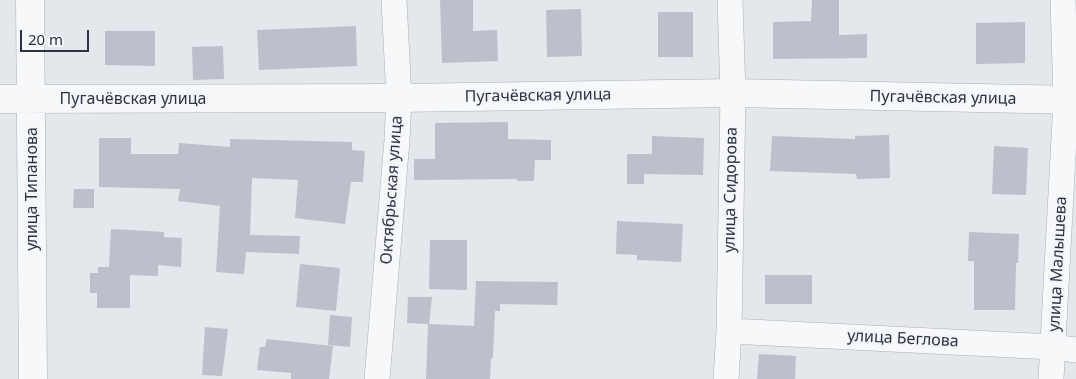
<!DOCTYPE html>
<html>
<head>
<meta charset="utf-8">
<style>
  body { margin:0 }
  #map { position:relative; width:1076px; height:379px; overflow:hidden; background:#e4e7ec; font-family:"Noto Sans",sans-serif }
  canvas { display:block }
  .scale { position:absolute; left:20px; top:30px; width:69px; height:22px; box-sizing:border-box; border:2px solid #2b3445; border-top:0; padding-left:6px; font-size:15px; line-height:18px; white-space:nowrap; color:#2b3445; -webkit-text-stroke:4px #f4f6f9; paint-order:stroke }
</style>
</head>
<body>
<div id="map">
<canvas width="1076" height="379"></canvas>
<div class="scale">20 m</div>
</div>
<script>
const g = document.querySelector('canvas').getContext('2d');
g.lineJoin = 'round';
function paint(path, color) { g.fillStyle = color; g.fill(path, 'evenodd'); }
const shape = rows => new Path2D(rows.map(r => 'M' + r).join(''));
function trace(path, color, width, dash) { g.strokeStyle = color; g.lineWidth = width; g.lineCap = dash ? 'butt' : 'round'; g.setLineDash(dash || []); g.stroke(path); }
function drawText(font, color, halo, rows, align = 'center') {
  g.font = font + ' "Noto Sans",sans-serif'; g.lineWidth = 4.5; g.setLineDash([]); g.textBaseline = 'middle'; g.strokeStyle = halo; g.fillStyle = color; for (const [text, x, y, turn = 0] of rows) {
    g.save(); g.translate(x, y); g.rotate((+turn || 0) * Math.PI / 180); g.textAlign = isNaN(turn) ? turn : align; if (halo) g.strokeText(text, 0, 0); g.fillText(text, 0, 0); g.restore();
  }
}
const building = shape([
  [440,0,473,0,473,31,497,30,498,61,442,63],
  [812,0,839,0,839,35,867,34,867,58,773,59,773,22,811,21],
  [581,9,582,56,547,57,546,10],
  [658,12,693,12,693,57,658,57],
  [1025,22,1025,63,976,64,976,23],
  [356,26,357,66,259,70,257,30],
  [105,31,155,31,155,66,105,65],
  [223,46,224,79,193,80,192,47],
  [508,122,508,139,551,140,551,160,535,160,534,181,517,181,517,179,414,180,414,159,435,159,435,123],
  [889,135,890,178,857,179,856,174,770,171,772,136,855,139,855,136],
  [652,136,704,138,703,175,644,174,644,184,627,184,627,154,652,154],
  [99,138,131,138,131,154,178,154,179,143,230,147,230,139,352,142,352,150,365,151,363,182,351,182,345,224,295,218,298,180,252,178,250,235,300,236,299,254,246,252,244,274,216,272,220,206,178,201,180,189,99,187],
  [994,146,1028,148,1026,195,992,194],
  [74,189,94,189,94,208,73,208],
  [617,221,683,224,681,262,637,260,637,255,616,254],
  [111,229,164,232,164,237,182,238,181,267,158,265,158,276,130,275,130,308,97,308,97,293,90,293,90,273,98,273,98,267,109,267],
  [969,232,1019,234,1018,263,1016,263,1015,310,974,310,974,261,968,261],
  [430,240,467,240,467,290,429,289],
  [300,264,340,268,336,311,296,307],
  [765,275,812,275,812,304,765,304],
  [476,281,558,282,557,305,500,304,500,311,495,311,493,358,491,358,490,379,426,379,428,324,407,323,408,297,432,297,429,324,474,326],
  [330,315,352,317,350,347,328,345],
  [205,327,228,329,222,376,202,375],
  [267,339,333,346,329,379,291,379,291,373,257,370,260,347,265,347],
  [759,354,796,356,795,379,757,379]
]);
const minor = shape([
  [729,331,1053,347,1076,350],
  [377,379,397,140,399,98,394,0],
  [726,379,729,331,733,93,730,0],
  [1051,379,1066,101,1063,0]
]);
const tertiary = shape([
  [30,0,33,379],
  [0,99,399,98,733,93,1076,100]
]);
const streetNames = [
  ["Пугачёвская улица",538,96,-1],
  ["Пугачёвская улица",943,98,1],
  ["Пугачёвская улица",133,99],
  ["улица Типанова",32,189,-90],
  ["Октябрьская улица",392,190,-86],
  ["улица Сидорова",731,190,-89],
  ["улица Малышева",1058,264,-87],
  ["улица Беглова",903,339,3]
];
paint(building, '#bbc0ca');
trace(minor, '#a9aeb7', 26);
trace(tertiary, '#a9aeb7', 29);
trace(minor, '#f7f8fa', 25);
trace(tertiary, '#f7f8fa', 28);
drawText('16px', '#2b3445', '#f4f6f9', streetNames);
</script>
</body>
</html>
